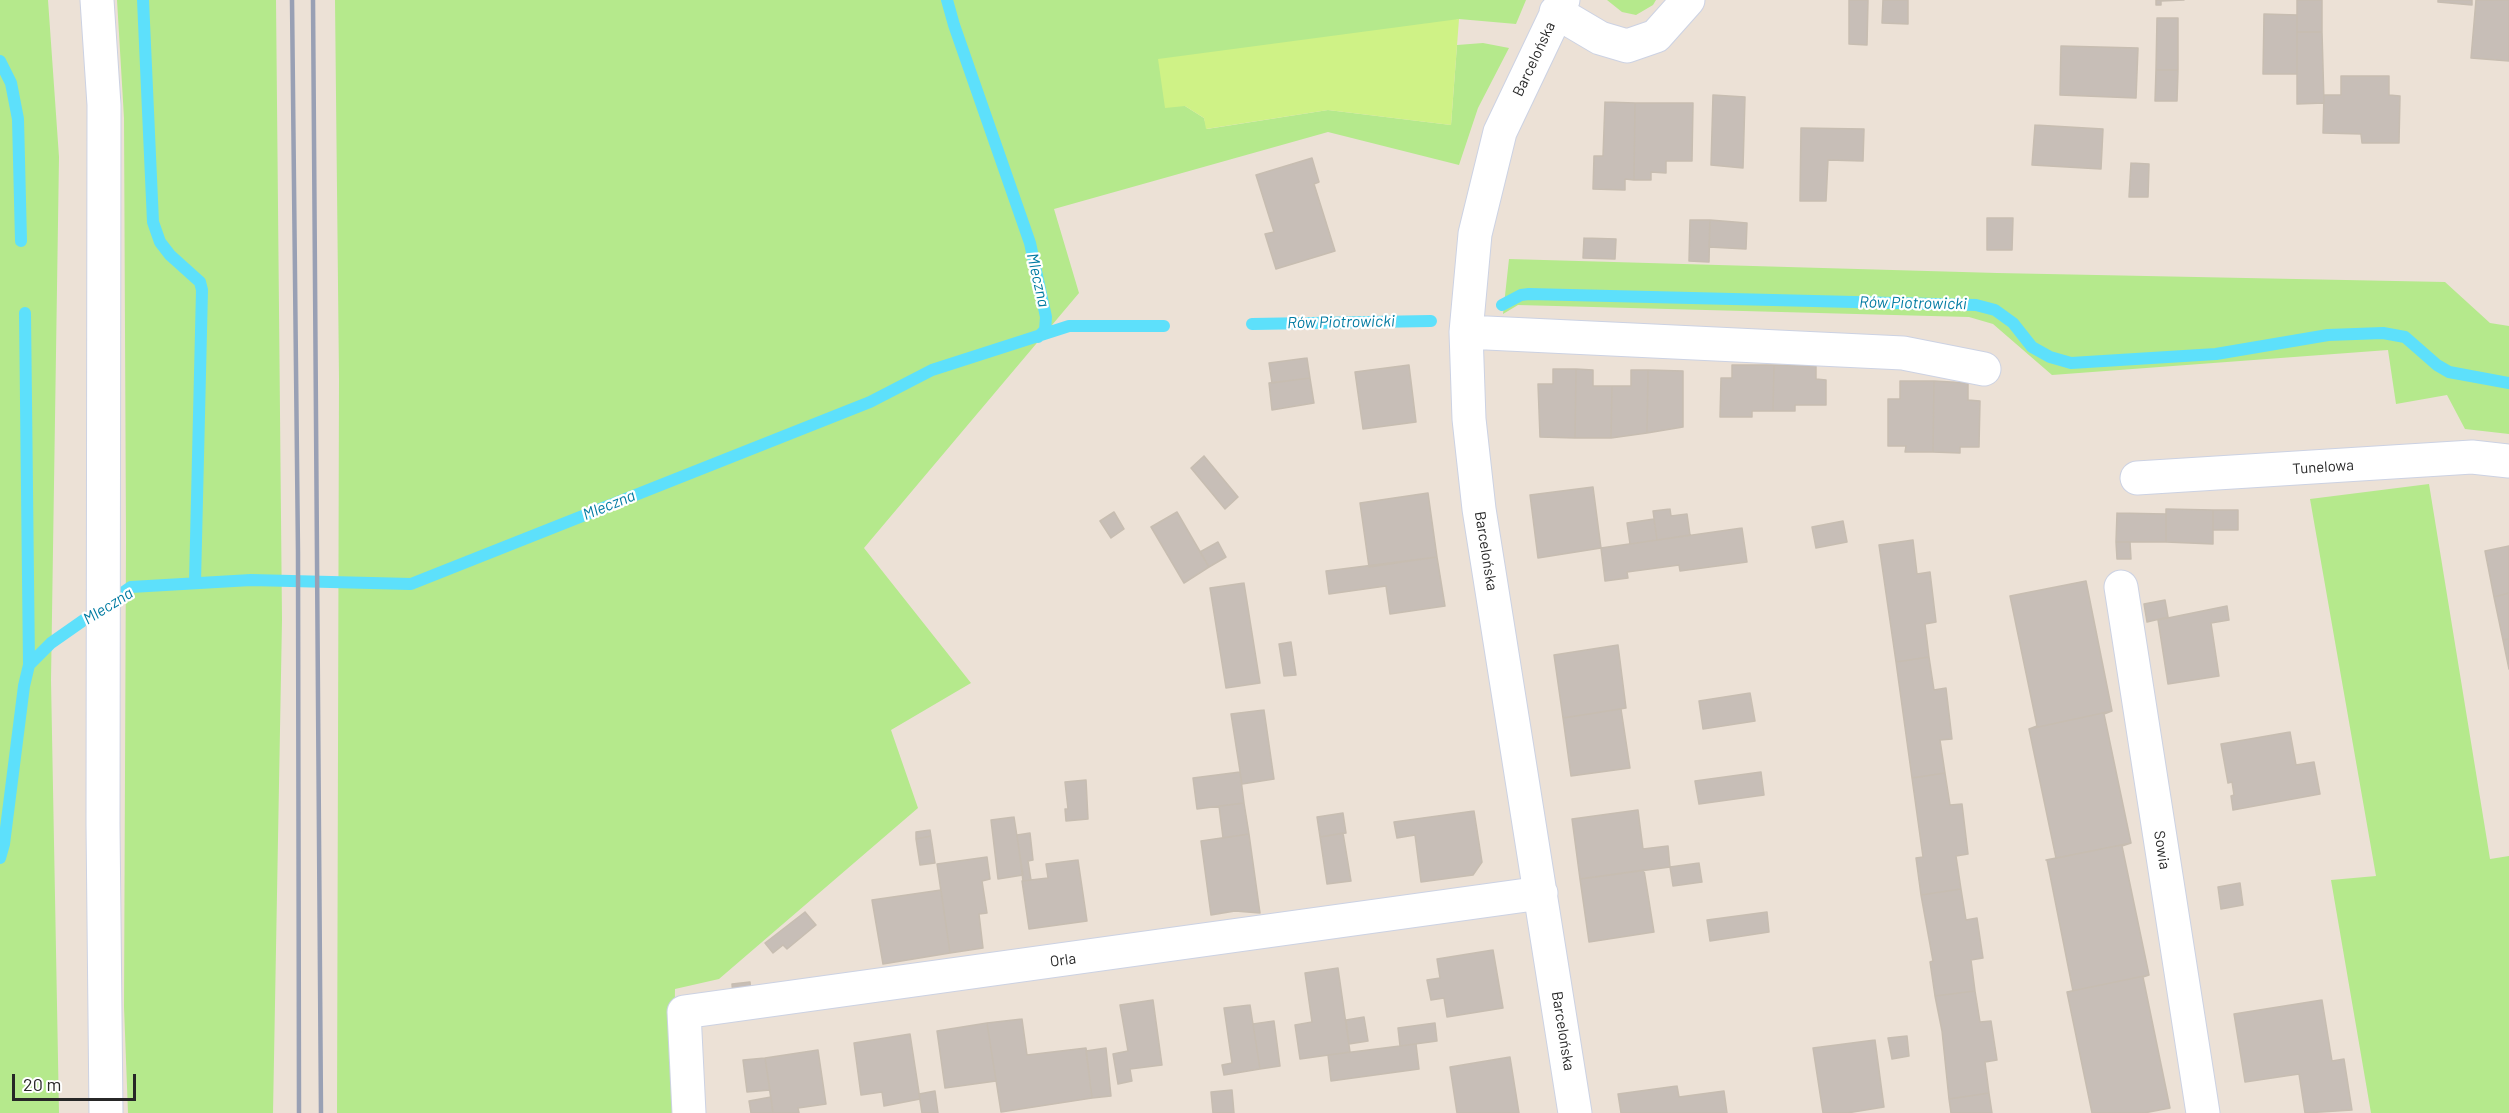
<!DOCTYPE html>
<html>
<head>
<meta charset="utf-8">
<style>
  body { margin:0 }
  #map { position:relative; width:2509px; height:1113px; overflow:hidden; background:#ece1d6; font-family:Barlow,sans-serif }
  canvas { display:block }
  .scale { position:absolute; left:12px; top:1074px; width:124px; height:27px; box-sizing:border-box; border:3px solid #272727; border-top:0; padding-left:8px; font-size:18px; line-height:21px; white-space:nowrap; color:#272727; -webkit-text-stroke:4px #fff; paint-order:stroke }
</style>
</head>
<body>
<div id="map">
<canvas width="2509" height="1113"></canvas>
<div class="scale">20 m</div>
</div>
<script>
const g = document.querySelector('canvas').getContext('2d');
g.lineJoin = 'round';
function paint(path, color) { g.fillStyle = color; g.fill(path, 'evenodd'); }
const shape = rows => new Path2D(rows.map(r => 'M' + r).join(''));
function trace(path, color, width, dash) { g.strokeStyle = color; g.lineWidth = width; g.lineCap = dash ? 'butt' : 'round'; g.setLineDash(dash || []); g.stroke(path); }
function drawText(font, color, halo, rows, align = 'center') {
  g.font = font + ' Barlow,sans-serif'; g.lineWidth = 4.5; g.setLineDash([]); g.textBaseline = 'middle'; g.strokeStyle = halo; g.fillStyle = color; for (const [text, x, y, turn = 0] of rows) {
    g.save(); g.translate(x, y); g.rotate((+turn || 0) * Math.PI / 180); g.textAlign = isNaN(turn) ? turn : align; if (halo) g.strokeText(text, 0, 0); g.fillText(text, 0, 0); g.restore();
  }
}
const green = shape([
  [0,0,48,0,59,157,51,680,59,1113,0,1113],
  [117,0,276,0,282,620,273,1113,128,1113,124,1007,126,541,124,118],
  [335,0,1526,0,1516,24,1459,19,1185,106,1204,118,1207,129,1328,110,1451,125,1457,45,1483,43,1509,48,1478,108,1459,165,1328,132,1054,209,1079,293,864,548,971,683,891,730,918,808,719,979,675,989,673,1113,337,1113,339,379],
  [1607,0,1656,0,1653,5,1636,15,1622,12],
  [1509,259,1997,273,2445,282,2490,323,2509,326,2509,434,2465,429,2447,395,2396,404,2388,350,2052,375,1993,324,1969,317,1518,305,1503,314],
  [2429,484,2490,859,2509,856,2509,1113,2371,1113,2331,880,2376,876,2310,499]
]);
const pitch = shape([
  [1459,19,1451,125,1328,110,1206,129,1204,118,1185,106,1165,108,1158,59]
]);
const stream = shape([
  [143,0,153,222,160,242,170,255,200,282,202,290,195,582],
  [947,0,954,25,1030,243,1046,317,1045,330,1038,337],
  [0,61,11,83,18,119,21,241],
  [1502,305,1521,295,1529,294,1976,305,1995,310,2013,323,2032,347,2050,357,2071,363,2216,354,2328,335,2383,333,2405,337,2437,365,2449,372,2509,383],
  [25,313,29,665],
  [1252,324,1431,321],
  [0,858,4,844,24,686,29,665,51,643,131,587,251,580,411,584,870,402,932,370,1069,326,1164,326]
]);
const building = shape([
  [1849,0,1868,0,1867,45,1849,44,1849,0],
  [1883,0,1908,0,1908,24,1882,23,1883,0],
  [2156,0,2184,0,2161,1,2161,5,2156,5,2156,0],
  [2297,0,2322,0,2322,32,2297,32,2297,0],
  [2438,0,2472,0,2472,5,2438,2,2438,0],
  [2476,0,2509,0,2509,61,2471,58,2476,0],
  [2264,14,2297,15,2297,74,2263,74,2264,14],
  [2157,18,2178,18,2178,70,2156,70,2157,18],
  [2297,32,2322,32,2324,103,2297,104,2297,32],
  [2061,46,2138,48,2136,98,2060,95,2061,46],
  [2156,70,2178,70,2177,101,2155,101,2156,70],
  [2341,76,2389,76,2389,95,2400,96,2399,143,2362,143,2361,134,2323,133,2324,95,2341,95,2341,76],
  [1713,95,1745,97,1743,168,1711,165,1713,95],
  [1605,102,1635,103,1634,180,1625,179,1625,190,1593,189,1594,156,1603,156,1605,102],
  [1635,103,1693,103,1692,161,1666,161,1666,173,1651,172,1651,180,1634,180,1635,103],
  [2035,125,2103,129,2101,169,2032,165,2035,125],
  [1801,128,1864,129,1863,161,1828,160,1826,201,1800,201,1801,128],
  [1312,158,1319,182,1314,184,1335,251,1276,269,1265,234,1274,232,1256,175,1312,158],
  [2131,163,2149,164,2148,197,2129,197,2131,163],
  [1987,218,2013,218,2012,250,1987,250,1987,218],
  [1690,220,1710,220,1709,262,1689,261,1690,220],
  [1710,220,1747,223,1746,249,1709,247,1710,220],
  [1584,238,1616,239,1615,259,1583,258,1584,238],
  [1307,358,1310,378,1272,383,1269,363,1307,358],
  [1409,365,1416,422,1363,429,1355,372,1409,365],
  [1732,365,1774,365,1773,411,1752,411,1752,417,1720,417,1721,378,1732,378,1732,365],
  [1774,365,1816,366,1816,379,1826,380,1826,405,1795,405,1795,411,1773,411,1774,365],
  [1553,369,1576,369,1575,438,1540,437,1538,384,1553,384,1553,369],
  [1576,369,1593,370,1593,386,1612,386,1611,438,1575,438,1576,369],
  [1631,370,1648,370,1647,433,1611,438,1612,386,1631,386,1631,370],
  [1648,370,1683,371,1683,427,1647,433,1648,370],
  [1310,378,1314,403,1272,410,1269,383,1310,378],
  [1900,381,1934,381,1933,452,1905,452,1906,446,1888,446,1888,399,1900,399,1900,381],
  [1934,381,1968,383,1968,400,1980,401,1979,447,1960,447,1960,453,1933,452,1934,381],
  [1204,456,1238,497,1225,509,1191,468,1204,456],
  [1593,487,1601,548,1538,558,1530,495,1593,487],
  [1428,493,1437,557,1369,567,1360,503,1428,493],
  [1670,509,1671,516,1687,514,1690,535,1657,540,1653,511,1670,509],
  [2166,509,2213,510,2213,544,2166,542,2166,509],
  [2213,510,2238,510,2238,530,2213,530,2213,510],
  [1114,512,1124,529,1111,538,1100,521,1114,512],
  [1177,512,1209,567,1184,583,1151,527,1177,512],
  [2117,513,2166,514,2166,542,2116,542,2117,513],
  [1654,519,1657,540,1630,544,1627,523,1654,519],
  [1843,521,1847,542,1816,548,1812,527,1843,521],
  [1742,528,1747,562,1680,571,1679,565,1627,572,1628,578,1605,581,1601,548,1742,528],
  [1913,540,1917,574,1930,572,1936,622,1925,624,1929,657,1896,662,1879,545,1913,540],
  [1218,542,1226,557,1209,567,1200,552,1218,542],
  [2116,542,2130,542,2131,559,2117,559,2116,542],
  [2509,546,2509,593,2494,597,2485,551,2509,546],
  [1437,557,1445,606,1390,614,1386,586,1329,594,1326,571,1437,557],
  [2086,581,2112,711,2029,729,2037,726,2010,596,2086,581],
  [1244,583,1260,683,1226,688,1210,588,1244,583],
  [2509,593,2509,639,2503,640,2494,597,2509,593],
  [2165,600,2168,617,2147,622,2144,604,2165,600],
  [2227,606,2229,620,2211,623,2219,676,2168,684,2158,620,2227,606],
  [2509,639,2509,669,2503,640,2509,639],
  [1291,642,1296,675,1284,676,1279,644,1291,642],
  [1618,645,1626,708,1563,718,1554,655,1618,645],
  [1929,657,1934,690,1946,688,1952,739,1940,740,1945,773,1912,778,1896,662,1929,657],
  [1750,693,1755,721,1703,729,1699,701,1750,693],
  [1621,709,1630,768,1571,776,1563,718,1621,709],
  [1264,710,1274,779,1242,784,1231,714,1264,710],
  [2112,711,2104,714,2131,843,2046,860,2056,858,2029,729,2112,711],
  [2290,732,2296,765,2314,762,2320,794,2233,810,2231,796,2234,795,2232,782,2228,783,2221,744,2290,732],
  [1240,772,1244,803,1197,809,1193,778,1240,772],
  [1761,772,1764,795,1699,804,1695,781,1761,772],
  [1945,773,1950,805,1962,804,1968,854,1956,856,1961,889,1921,895,1916,858,1923,857,1912,778,1945,773],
  [1086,780,1088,819,1066,821,1065,809,1068,809,1065,782,1086,780],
  [1244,803,1249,834,1223,838,1219,806,1244,803],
  [1638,810,1643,849,1668,846,1670,867,1580,879,1572,819,1638,810],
  [1474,811,1482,862,1473,875,1421,882,1415,835,1397,838,1394,822,1474,811],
  [1343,813,1346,833,1320,837,1317,817,1343,813],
  [1014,817,1023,875,998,879,991,820,1014,817],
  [930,830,931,836,916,839,916,832,930,830],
  [1030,833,1033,860,1028,861,1031,880,1023,881,1017,835,1030,833],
  [1343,833,1351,881,1327,884,1320,837,1343,833],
  [1249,834,1260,913,1235,911,1211,915,1201,841,1249,834],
  [931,836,935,863,920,865,916,839,931,836],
  [2131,843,2122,846,2149,975,2067,992,2073,991,2047,860,2131,843],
  [987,857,990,879,982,881,987,913,979,914,983,948,950,953,937,864,987,857],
  [1078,860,1087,921,1029,929,1022,881,1048,878,1046,864,1078,860],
  [1699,863,1702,882,1673,886,1670,867,1699,863],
  [1644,870,1654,932,1589,942,1580,879,1644,870],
  [2240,883,2243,905,2221,909,2218,887,2240,883],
  [1961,889,1966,920,1977,918,1983,958,1971,960,1975,991,1935,996,1930,962,1933,961,1921,895,1961,889],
  [941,890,950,953,883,964,872,900,941,890],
  [805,912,816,925,787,949,783,945,773,953,765,943,805,912],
  [1767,912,1769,932,1710,941,1707,920,1767,912],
  [1493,950,1503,1008,1447,1017,1444,998,1431,1000,1427,980,1440,978,1437,959,1493,950],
  [1338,968,1350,1052,1300,1059,1295,1025,1312,1022,1305,973,1338,968],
  [2149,975,2143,977,2170,1108,2144,1113,2092,1113,2067,992,2149,975],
  [750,982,751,994,733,996,732,984,750,982],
  [1975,991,1980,1022,1991,1021,1997,1060,1985,1062,1989,1093,1949,1099,1942,1031,1935,996,1975,991],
  [1153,1000,1162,1065,1130,1069,1132,1081,1118,1084,1113,1054,1128,1051,1120,1005,1153,1000],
  [2322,1000,2332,1061,2344,1059,2352,1110,2305,1113,2299,1074,2245,1082,2234,1014,2322,1000],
  [1250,1005,1260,1069,1224,1075,1222,1065,1232,1063,1224,1008,1250,1005],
  [1364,1017,1368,1041,1349,1044,1346,1020,1364,1017],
  [1022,1019,1027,1055,1086,1048,1092,1098,1001,1112,987,1023,1022,1019],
  [1274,1021,1280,1066,1260,1069,1253,1024,1274,1021],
  [987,1023,996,1081,945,1088,937,1031,987,1023],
  [1435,1023,1437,1041,1400,1046,1398,1028,1435,1023],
  [910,1034,920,1099,884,1106,882,1092,861,1095,854,1043,910,1034],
  [1907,1036,1909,1056,1892,1059,1888,1038,1907,1036],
  [1875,1040,1884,1107,1847,1113,1823,1113,1813,1048,1875,1040],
  [1416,1044,1419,1069,1331,1081,1328,1055,1416,1044],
  [1106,1048,1111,1096,1092,1098,1086,1051,1106,1048],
  [818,1050,826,1104,798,1108,799,1113,773,1113,765,1058,818,1050],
  [1510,1057,1519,1113,1457,1113,1450,1067,1510,1057],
  [765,1058,770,1090,747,1092,743,1060,765,1058],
  [1677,1086,1679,1097,1724,1091,1727,1113,1621,1113,1618,1094,1677,1086],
  [1232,1090,1234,1113,1213,1113,1211,1092,1232,1090],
  [935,1091,938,1113,922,1113,919,1094,935,1091],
  [1989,1093,1992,1113,1951,1113,1949,1099,1989,1093],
  [771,1097,773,1113,751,1113,749,1101,771,1097]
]);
const minor = shape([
  [97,0,104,105,103,824,106,1113],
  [1563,0,1500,132,1475,234,1466,332,1469,419,1479,509,1575,1113],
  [1556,12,1600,38,1627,46,1656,36,1688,0],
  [1466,332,1903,353,1984,369],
  [2137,478,2472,457,2509,461],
  [2121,587,2203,1113],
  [689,1113,684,1012,1541,893]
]);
const rail = shape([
  [292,0,298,552,299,1113],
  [313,0,321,1113]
]);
const streetNames = [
  ["Barcelońska",1534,59,-65],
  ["Tunelowa",2323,467,-4],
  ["Barcelońska",1486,551,81],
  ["Sowia",2162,850,81],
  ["Orla",1063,960,-8],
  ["Barcelońska",1563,1031,81]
];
const waterNames = [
  ["Mleczna",1038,280,77],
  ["Rów Piotrowicki",1913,303,1],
  ["Rów Piotrowicki",1341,322,-1],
  ["Mleczna",609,505,-22],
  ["Mleczna",108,606,-32]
];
paint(green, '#b5e98c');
paint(pitch, '#cff286');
trace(stream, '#5de0fb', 12);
paint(building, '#c7beb7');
trace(building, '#c7bdb1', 1.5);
trace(minor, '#ccd2e3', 35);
trace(minor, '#fff', 33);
trace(rail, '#99a0b4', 4.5);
drawText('15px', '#272727', '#fff', streetNames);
drawText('italic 16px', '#007ba2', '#fff', waterNames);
</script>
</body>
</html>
